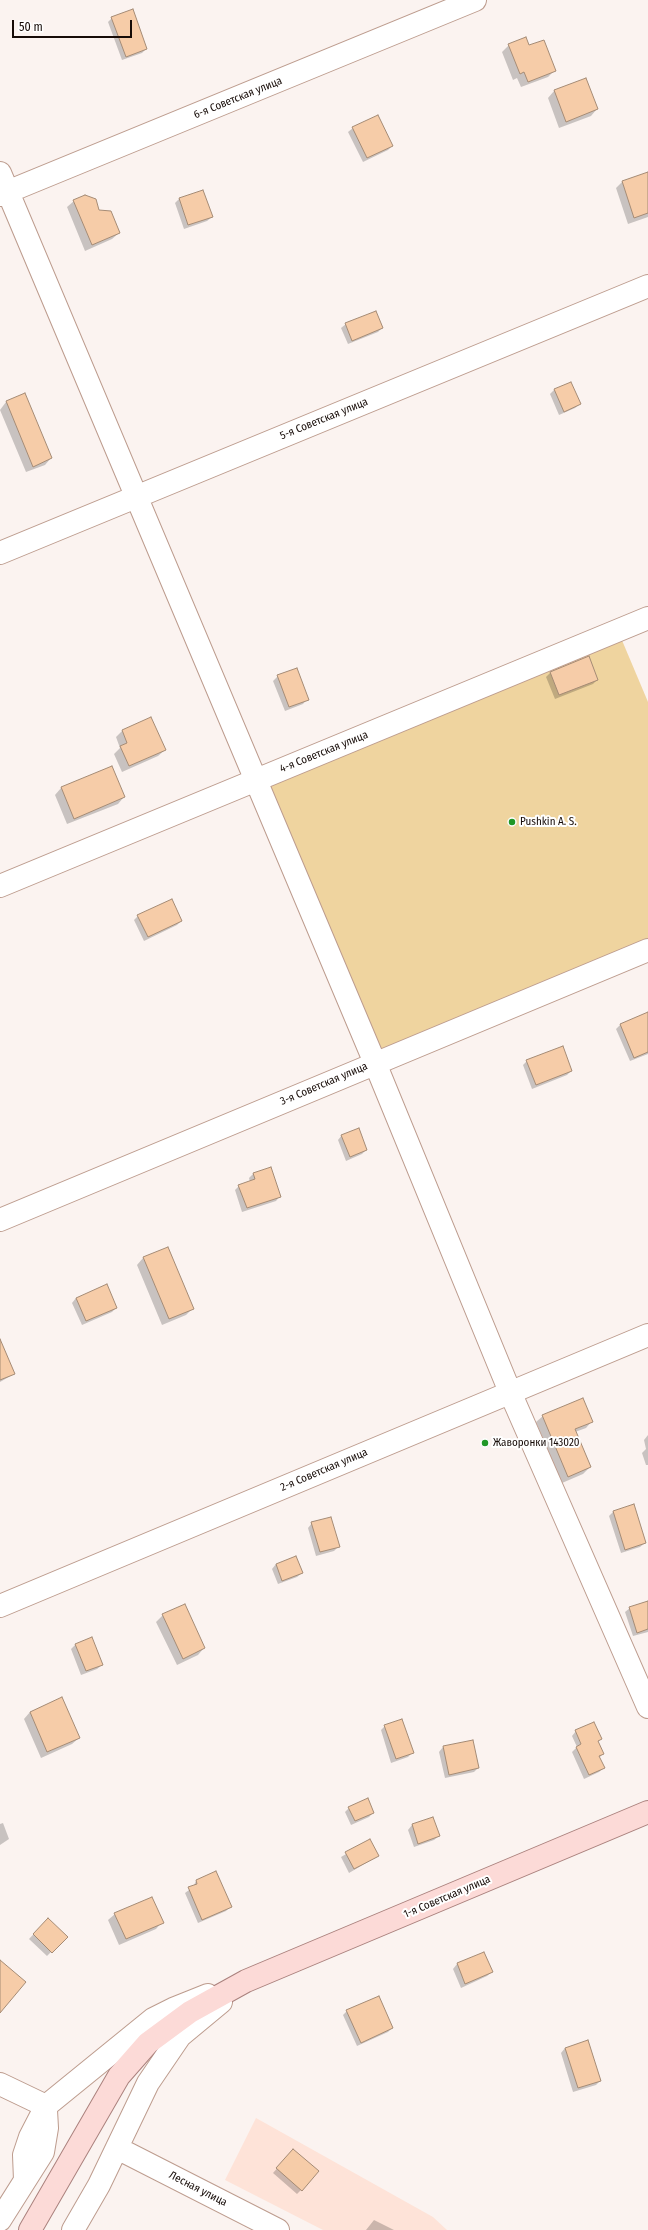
<!DOCTYPE html>
<html>
<head>
<meta charset="utf-8">
<style>
  body { margin:0 }
  #map { position:relative; width:648px; height:2230px; overflow:hidden; background:#fbf3f0; font-family:"Fira Sans Condensed",sans-serif }
  canvas { display:block }
  .scale { position:absolute; left:12px; top:20px; width:120px; height:18px; box-sizing:border-box; border:2px solid #160b07; border-top:0; padding-left:5px; font-size:12px; line-height:14px; white-space:nowrap; color:#160b07; -webkit-text-stroke:3px #fff; paint-order:stroke }
</style>
</head>
<body>
<div id="map">
<canvas width="648" height="2230"></canvas>
<div class="scale">50 m</div>
</div>
<script>
const g = document.querySelector('canvas').getContext('2d');
g.lineJoin = 'round';
function paint(path, color) { g.fillStyle = color; g.fill(path, 'evenodd'); }
const shape = rows => new Path2D(rows.map(r => 'M' + r).join(''));
function trace(path, color, width, dash) { g.strokeStyle = color; g.lineWidth = width; g.lineCap = dash ? 'butt' : 'round'; g.setLineDash(dash || []); g.stroke(path); }
function drawText(font, color, halo, rows, align = 'center') {
  g.font = font + ' "Fira Sans Condensed",sans-serif'; g.lineWidth = 4; g.setLineDash([]); g.textBaseline = 'middle'; g.strokeStyle = halo; g.fillStyle = color; for (const [text, x, y, turn = 0] of rows) {
    g.save(); g.translate(x, y); g.rotate((+turn || 0) * Math.PI / 180); g.textAlign = isNaN(turn) ? turn : align; if (halo) g.strokeText(text, 0, 0); g.fillText(text, 0, 0); g.restore();
  }
}
const built = shape([
  [256,2118,433,2217,447,2230,323,2230,225,2180]
]);
const green = shape([
  [621,638,648,702,648,942,380,1054,268,784]
]);
const shadow = shape([
  [112,18,146,49,142,53,122,60,108,22],
  [509,45,529,47,555,70,548,77,521,87,517,78,513,80,502,52],
  [586,79,597,109,591,116,559,128,548,98,554,91],
  [353,128,392,146,388,150,363,162,348,132],
  [648,173,648,217,628,224,616,188,622,182],
  [203,191,212,217,207,221,184,229,175,203,179,199],
  [74,201,99,211,119,233,112,239,85,251,67,207],
  [346,324,382,328,378,332,348,344,341,328],
  [571,383,580,404,575,408,559,415,550,394,554,390],
  [24,395,51,458,45,465,26,472,0,410,6,402],
  [588,658,597,680,593,684,555,699,546,677,550,673],
  [278,676,307,699,303,704,285,711,273,681],
  [151,718,165,750,158,756,122,772,114,754,120,748,116,737,122,731],
  [112,767,124,797,118,804,67,824,55,795,61,788],
  [138,916,181,921,177,925,144,941,134,920],
  [648,1021,648,1054,630,1061,616,1029,621,1024],
  [527,1061,571,1071,567,1075,532,1089,523,1065],
  [342,1135,366,1150,362,1154,346,1161,338,1140],
  [253,1174,280,1196,276,1201,242,1212,235,1190,239,1186,250,1182,249,1178],
  [168,1248,193,1308,186,1315,162,1325,137,1265,143,1258],
  [76,1298,116,1308,112,1312,82,1325,72,1303],
  [0,1349,14,1374,0,1382],
  [543,1416,592,1421,586,1428,575,1432,590,1467,583,1474,562,1483,536,1422],
  [648,1435,648,1465,646,1465,642,1453,646,1449,644,1440],
  [613,1512,645,1543,640,1547,621,1553,609,1516],
  [312,1523,339,1546,334,1551,316,1556,308,1528],
  [276,1564,302,1573,297,1577,278,1584,272,1569],
  [648,1602,648,1632,633,1636,625,1612,630,1608],
  [163,1615,204,1648,198,1655,177,1665,156,1622],
  [76,1644,102,1665,97,1669,81,1675,71,1649],
  [62,1698,79,1738,72,1744,41,1758,24,1719,30,1712],
  [385,1726,412,1753,408,1757,391,1763,381,1730],
  [576,1731,601,1739,598,1742,603,1754,599,1758,604,1768,599,1772,584,1779,572,1752,577,1747,572,1736],
  [443,1747,478,1768,474,1772,445,1778,439,1752],
  [349,1808,373,1813,369,1817,351,1825,345,1812],
  [433,1818,439,1836,434,1840,414,1847,408,1830,412,1825],
  [3,1823,9,1839,0,1845,0,1824],
  [370,1840,378,1856,349,1873,341,1857],
  [196,1881,230,1907,226,1911,198,1923,185,1893,193,1887],
  [115,1914,162,1922,156,1929,119,1945,108,1920],
  [48,1919,66,1937,47,1956,29,1939],
  [484,1953,492,1972,487,1976,461,1988,453,1969,457,1964],
  [347,2011,392,2028,388,2032,357,2046,343,2015],
  [565,2048,600,2081,596,2085,573,2092,561,2053],
  [289,2155,301,2190,297,2194,273,2173],
  [374,2220,394,2230,366,2230]
]);
const building = shape([
  [133,9,147,49,126,57,111,17,133,9],
  [526,37,529,45,544,40,556,71,528,82,524,72,520,74,508,44,526,37],
  [586,78,598,109,566,122,554,90,586,78],
  [378,115,393,146,367,158,352,127,378,115],
  [648,172,648,213,634,218,622,181,648,172],
  [203,190,213,217,188,225,179,198,203,190],
  [85,195,96,199,99,210,111,211,120,233,92,245,73,200,85,195],
  [376,311,383,328,352,341,345,323,376,311],
  [571,382,581,404,564,412,554,389,571,382],
  [25,393,52,458,33,467,6,401,25,393],
  [589,656,598,680,559,695,550,672,589,656],
  [297,668,309,700,289,707,277,675,297,668],
  [151,717,166,750,129,766,120,746,127,743,122,730,151,717],
  [112,766,125,797,74,819,61,787,112,766],
  [172,899,182,921,148,937,137,915,172,899],
  [648,1012,648,1052,634,1058,620,1024,648,1012],
  [563,1046,572,1071,536,1085,526,1060,563,1046],
  [359,1128,367,1150,350,1157,341,1135,359,1128],
  [271,1167,281,1197,247,1208,238,1185,255,1179,253,1173,271,1167],
  [168,1247,194,1309,169,1319,143,1257,168,1247],
  [107,1284,117,1308,86,1321,76,1298,107,1284],
  [0,1339,15,1374,0,1380,0,1339],
  [583,1398,593,1422,575,1429,591,1467,568,1477,542,1415,583,1398],
  [634,1504,646,1543,625,1550,613,1511,634,1504],
  [331,1517,340,1547,320,1552,311,1522,331,1517],
  [296,1556,303,1573,282,1581,276,1564,296,1556],
  [648,1601,648,1629,637,1633,629,1607,648,1601],
  [185,1604,205,1648,183,1659,162,1614,185,1604],
  [92,1637,103,1665,86,1671,75,1644,92,1637],
  [62,1697,80,1738,47,1752,30,1712,62,1697],
  [402,1719,414,1753,396,1759,384,1725,402,1719],
  [594,1722,602,1739,598,1741,604,1754,599,1756,605,1768,589,1775,576,1747,581,1744,575,1730,594,1722],
  [473,1740,479,1768,449,1775,443,1746,473,1740],
  [368,1798,374,1813,355,1821,348,1807,368,1798],
  [433,1817,440,1836,418,1844,412,1824,433,1817],
  [370,1839,379,1856,354,1869,345,1852,370,1839],
  [216,1871,232,1907,202,1920,188,1887,197,1884,196,1880,216,1871],
  [152,1897,164,1923,126,1939,114,1913,152,1897],
  [48,1918,68,1937,52,1953,33,1934,48,1918],
  [484,1952,493,1972,465,1984,457,1963,484,1952],
  [0,1960,26,1982,0,2013,0,1960],
  [379,1996,393,2028,361,2043,346,2010,379,1996],
  [588,2040,601,2081,578,2088,565,2048,588,2040],
  [293,2149,319,2171,302,2191,276,2168,293,2149]
]);
const minor = shape([
  [0,173,375,1063,510,1392,648,1707],
  [0,195,475,0],
  [0,553,648,286],
  [0,886,648,618],
  [0,1220,648,950],
  [0,1606,648,1335],
  [0,2084,46,2106],
  [117,2148,278,2230],
  [25,2180,24,2155,30,2137,46,2106,153,2019,173,2009,208,1995],
  [0,2220,43,2152,47,2128,46,2110],
  [73,2230,99,2185,148,2083,180,2036,221,2002]
]);
const major = shape([
  [30,2230,119,2076,148,2043,190,2012,246,1981,648,1812]
]);
const markers = [
  [512,822,4,"#209726"],
  [485,1443,4,"#209726"]
];
const streetNames = [
  ["6-я Советская улица",238,98,-22],
  ["5-я Советская улица",324,419,-22],
  ["4-я Советская улица",324,752,-22],
  ["3-я Советская улица",324,1084,-23],
  ["2-я Советская улица",324,1470,-23],
  ["1-я Советская улица",447,1897,-23],
  ["Лесная улица",198,2189,27]
];
const poiNames = [
  ["Pushkin A. S.",520,822],
  ["Жаворонки 143020",493,1443]
];
paint(built, '#fee3d8');
paint(green, '#efd49f');
paint(shadow, '#0003');
paint(building, '#f6cca8');
trace(building, '#a58b75', 1);
trace(minor, '#bd9c8e', 24);
trace(major, '#aa817d', 24);
trace(minor, '#fff', 22);
trace(major, '#fcdad7', 22);
for (const [x, y, r, color] of markers) { const dot = new Path2D(); dot.arc(x, y, r, 0, 2 * Math.PI); g.fillStyle = color; g.fill(dot); trace(dot, '#fff', 1.5); }
drawText('11px', '#160b07', '#fff', streetNames);
drawText('11px', '#160b07', '#fff', poiNames, 'left');
</script>
</body>
</html>
